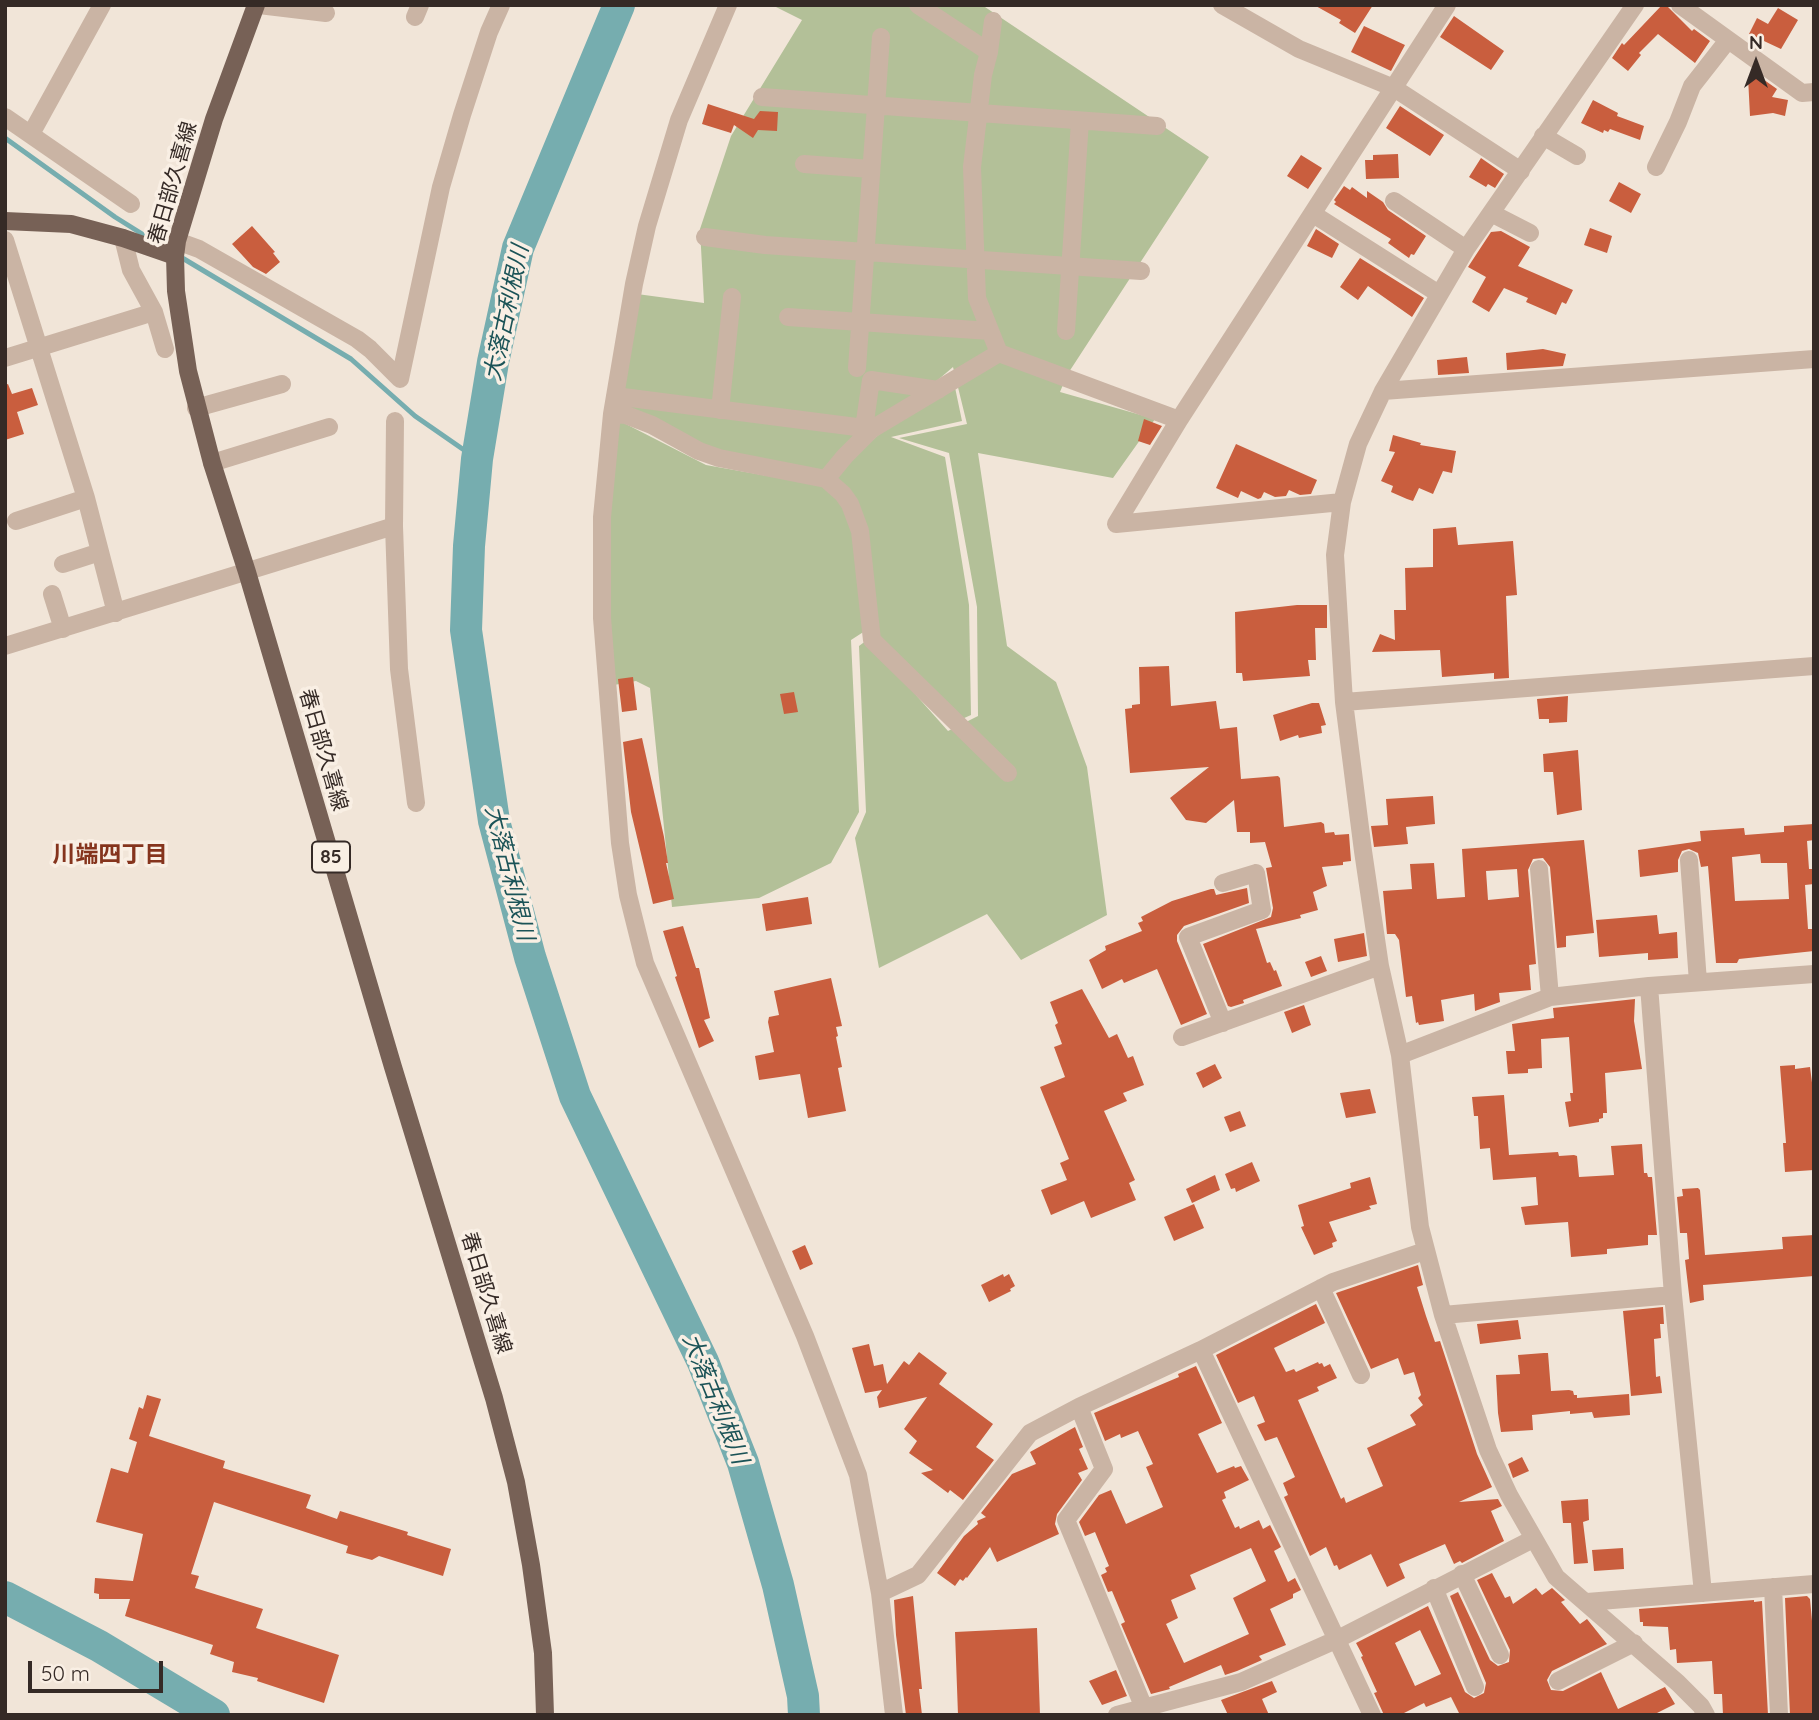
<!DOCTYPE html>
<html>
<head>
<meta charset="utf-8">
<style>
  body { margin:0 }
  #map { position:relative; width:1819px; height:1720px; overflow:hidden; background:#f1e5d8; font-family:Quicksand,sans-serif }
  canvas { display:block }
  .frame { position:absolute; inset:0; border:7px solid #352a26; pointer-events:none }
  .north { position:absolute; left:1721px; top:28px; width:70px; height:70px; -webkit-text-stroke:5px #f9efe4; paint-order:stroke; rotate:0deg; font-size:19px; font-weight:700; line-height:28px; text-align:center; color:#352a26 }
  .north::after { content:''; display:block; margin:auto; width:24px; height:32px; background:#352a26; clip-path:polygon(50% 0,100% 100%,50% 72%,0 100%) }
  .scale { position:absolute; left:28px; top:1661px; width:135px; height:32px; box-sizing:border-box; border:4px solid #352a26; border-top:0; padding-left:9px; font-size:21px; line-height:24px; white-space:nowrap; color:#352a26; -webkit-text-stroke:5px #f9efe4; paint-order:stroke }
</style>
</head>
<body>
<div id="map">
<canvas width="1819" height="1720"></canvas>
<div class="frame"></div>
<div class="north">N</div>
<div class="scale">50 m</div>
</div>
<script>
const g = document.querySelector('canvas').getContext('2d');
g.lineJoin = 'round';
function paint(path, color) { g.fillStyle = color; g.fill(path, 'evenodd'); }
const shape = rows => new Path2D(rows.map(r => 'M' + r).join(''));
function trace(path, color, width, dash) { g.strokeStyle = color; g.lineWidth = width; g.lineCap = dash ? 'butt' : 'round'; g.setLineDash(dash || []); g.stroke(path); }
function drawText(font, color, halo, rows, align = 'center') {
  g.font = font + ' Quicksand,"Noto Sans JP",sans-serif'; g.lineWidth = 7; g.setLineDash([]); g.textBaseline = 'middle'; g.strokeStyle = halo; g.fillStyle = color; for (const [text, x, y, turn = 0] of rows) {
    g.save(); g.translate(x, y); g.rotate((+turn || 0) * Math.PI / 180); g.textAlign = isNaN(turn) ? turn : align; if (halo) g.strokeText(text, 0, 0); g.fillText(text, 0, 0); g.restore();
  }
}
const green = shape([
  [772,5,982,5,1209,157,1067,375,1060,392,1155,419,1113,478,978,453,1007,646,1056,682,1087,767,1107,915,1021,960,987,914,879,968,855,838,866,812,859,646,867,640,948,731,978,716,977,607,949,453,899,438,967,424,953,367,818,483,709,463,618,418,637,294,704,303,700,229,731,136,802,20],
  [952,373,962,421,891,437,945,457,969,605,971,715,953,723,868,629,851,640,859,812,831,863,759,898,672,907,650,688,636,681,614,685,609,617,608,508,618,420,706,465,819,485]
]);
const stream = shape([
  [5,138,115,217,155,242],
  [179,256,351,359,415,416,477,459]
]);
const river = shape([
  [619,5,518,248,493,362,477,459,469,546,466,630,494,821,530,957,575,1096,703,1362,743,1463,778,1585,803,1696,804,1715],
  [5,1597,99,1646,214,1715]
]);
const building = shape([
  [1314,5,1373,5,1355,33,1339,23,1341,20],
  [1662,5,1666,5,1692,31,1694,29,1710,41,1695,63,1658,34,1639,53,1641,55,1628,71,1612,58,1622,43,1624,45],
  [1778,8,1798,20,1781,49,1749,34,1757,18,1768,24],
  [1454,16,1504,51,1491,70,1440,37],
  [1364,26,1405,45,1391,71,1351,52],
  [1748,77,1760,77,1777,89,1772,97,1788,100,1785,116,1773,113,1750,116],
  [1593,100,1618,113,1617,116,1644,126,1640,140,1610,129,1608,132,1604,130,1603,133,1581,123],
  [708,104,754,119,760,111,778,112,777,131,758,130,753,138,734,125,731,133,702,124],
  [1400,106,1444,135,1430,156,1386,128],
  [1398,154,1399,178,1366,179,1365,160,1373,160,1373,155],
  [1301,155,1322,168,1308,189,1287,176],
  [1481,158,1504,174,1495,188,1488,184,1486,187,1469,177],
  [1619,182,1641,194,1631,213,1609,201],
  [1344,186,1350,190,1352,187,1367,198,1367,191,1383,202,1388,210,1426,236,1414,255,1411,254,1409,258,1388,243,1391,239,1334,204,1336,202,1334,200],
  [252,226,275,252,273,253,280,262,266,274,253,267,232,244],
  [1590,228,1612,236,1607,253,1584,245],
  [1316,229,1339,244,1332,258,1307,246],
  [1501,231,1530,247,1518,266,1573,290,1566,304,1562,302,1556,315,1526,302,1528,298,1504,288,1489,312,1472,302,1486,277,1468,267,1491,232],
  [1360,258,1424,298,1412,317,1368,286,1358,300,1340,287],
  [1543,349,1566,354,1563,366,1507,370,1506,353],
  [1467,357,1469,373,1438,375,1437,360],
  [8,384,12,394,32,388,38,405,17,412,24,434,5,440,5,385],
  [1144,419,1162,426,1150,445,1138,441],
  [1393,435,1421,443,1420,445,1456,451,1452,473,1443,471,1433,494,1419,488,1413,501,1407,499,1391,492,1393,486,1381,481,1395,452,1389,451],
  [1236,444,1317,480,1311,494,1300,495,1289,490,1286,496,1275,497,1264,492,1261,498,1258,499,1241,491,1238,498,1216,488],
  [1456,527,1458,545,1513,541,1517,595,1506,596,1509,678,1494,679,1494,673,1442,677,1440,650,1372,652,1380,634,1395,640,1394,610,1406,610,1405,568,1433,567,1433,529],
  [1297,605,1327,605,1327,628,1315,628,1316,660,1308,660,1310,676,1243,681,1242,673,1236,673,1235,612],
  [1169,666,1171,706,1216,701,1220,729,1237,727,1241,779,1278,776,1280,778,1284,827,1321,822,1324,824,1325,833,1334,832,1335,835,1349,834,1351,861,1343,862,1343,865,1322,867,1327,886,1313,892,1318,910,1300,915,1301,918,1256,929,1267,963,1270,962,1274,971,1276,970,1282,986,1243,1000,1244,1003,1231,1007,1228,1006,1203,944,1271,917,1273,908,1266,868,1272,867,1265,842,1250,843,1250,832,1237,832,1234,800,1206,823,1186,820,1170,798,1209,767,1130,773,1125,709,1132,708,1132,705,1140,704,1139,667],
  [633,677,637,710,622,712,618,679],
  [794,692,798,712,784,714,780,694],
  [1568,696,1567,722,1549,723,1549,719,1539,719,1537,699],
  [1312,703,1319,703,1326,725,1321,726,1322,733,1299,738,1298,735,1280,741,1273,715],
  [642,738,664,837,668,863,666,863,674,899,653,904,631,812,623,742],
  [1578,750,1582,810,1557,815,1553,772,1544,772,1543,754],
  [1433,796,1435,824,1406,827,1408,844,1374,847,1371,826,1388,825,1386,799],
  [1814,824,1814,840,1807,841,1809,869,1813,869,1814,884,1805,885,1808,929,1814,929,1814,951,1739,959,1737,963,1716,963,1708,866,1701,867,1698,853,1689,849,1682,851,1678,860,1678,872,1640,877,1638,850,1701,841,1700,831,1744,828,1745,835,1784,832,1784,826],
  [1760,854,1761,863,1787,863,1789,899,1735,901,1732,857],
  [1584,840,1594,933,1566,936,1566,947,1557,948,1550,867,1543,858,1533,859,1528,870,1536,964,1529,965,1531,990,1499,993,1500,1002,1475,1011,1474,994,1441,1000,1444,1021,1419,1025,1418,1022,1416,1023,1412,996,1406,997,1399,940,1395,934,1387,934,1383,891,1412,889,1410,864,1434,863,1437,899,1465,897,1462,849],
  [1517,869,1519,897,1488,900,1486,871],
  [1247,888,1249,903,1184,926,1177,935,1177,941,1207,1014,1181,1025,1157,969,1124,983,1122,979,1102,989,1089,960,1106,950,1105,946,1142,931,1138,923,1143,921,1141,917,1172,901,1211,889,1214,889,1216,895],
  [808,897,812,924,766,931,762,904],
  [1657,915,1659,934,1677,932,1678,958,1648,960,1648,953,1599,957,1596,920],
  [683,926,696,968,699,968,710,1018,704,1020,714,1041,699,1048,675,977,677,976,663,931],
  [1364,933,1367,956,1338,962,1334,939],
  [1321,956,1327,971,1311,977,1305,962],
  [831,978,842,1026,836,1027,838,1036,836,1037,842,1067,838,1068,846,1111,808,1118,800,1074,759,1080,755,1056,774,1052,768,1022,769,1017,779,1015,774,991],
  [1082,989,1109,1038,1117,1034,1128,1058,1133,1056,1144,1085,1123,1093,1127,1101,1104,1111,1135,1180,1129,1183,1136,1200,1091,1218,1084,1201,1051,1215,1041,1190,1067,1180,1060,1163,1069,1159,1040,1087,1065,1077,1054,1047,1062,1044,1055,1025,1058,1023,1050,1002],
  [1635,999,1634,1021,1642,1069,1605,1073,1607,1113,1603,1113,1603,1118,1599,1119,1599,1122,1569,1127,1565,1102,1571,1101,1570,1093,1573,1093,1569,1037,1541,1039,1542,1068,1528,1069,1528,1073,1508,1074,1506,1051,1515,1051,1512,1024,1554,1018,1553,1008],
  [1304,1005,1311,1025,1292,1033,1284,1012],
  [1215,1064,1222,1078,1203,1088,1196,1073],
  [1795,1065,1795,1069,1810,1067,1814,1098,1814,1170,1785,1172,1783,1143,1786,1143,1780,1066],
  [1370,1089,1376,1113,1346,1118,1340,1093],
  [1504,1095,1509,1155,1558,1152,1559,1156,1574,1155,1577,1156,1579,1177,1614,1175,1611,1146,1642,1144,1644,1173,1647,1173,1648,1177,1652,1177,1657,1235,1648,1235,1648,1245,1607,1249,1607,1254,1571,1257,1568,1222,1525,1225,1521,1207,1538,1205,1536,1177,1493,1180,1490,1148,1480,1149,1478,1116,1474,1116,1472,1097],
  [1240,1111,1246,1126,1230,1132,1224,1117],
  [1252,1162,1260,1181,1236,1192,1235,1188,1231,1189,1225,1174],
  [1215,1175,1220,1190,1192,1203,1186,1189],
  [1370,1177,1377,1204,1369,1206,1371,1209,1329,1222,1337,1241,1332,1243,1333,1247,1314,1255,1301,1227,1304,1226,1298,1205,1351,1188,1350,1183],
  [1698,1188,1700,1190,1705,1255,1783,1249,1782,1237,1814,1235,1814,1276,1703,1285,1704,1300,1690,1303,1685,1260,1689,1259,1687,1233,1680,1233,1677,1197,1683,1196,1682,1189],
  [1194,1204,1204,1228,1174,1241,1164,1217],
  [805,1245,813,1264,800,1270,792,1251],
  [1418,1265,1423,1285,1417,1287,1426,1316,1435,1342,1440,1341,1477,1454,1492,1487,1459,1502,1498,1499,1502,1506,1491,1511,1504,1541,1462,1563,1460,1561,1454,1564,1445,1544,1399,1564,1405,1578,1387,1587,1371,1554,1339,1570,1337,1565,1334,1566,1326,1547,1310,1556,1284,1497,1288,1495,1283,1483,1295,1477,1277,1437,1265,1441,1257,1425,1265,1422,1254,1396,1238,1403,1216,1355,1316,1304,1325,1323,1274,1348,1286,1372,1294,1369,1296,1372,1318,1362,1319,1364,1322,1363,1324,1367,1330,1364,1337,1378,1317,1387,1319,1391,1298,1400,1341,1499,1344,1497,1346,1503,1383,1486,1367,1448,1416,1425,1410,1415,1423,1405,1418,1398,1421,1395,1414,1372,1404,1375,1398,1358,1371,1369,1336,1293],
  [1003,1274,1004,1277,1009,1274,1015,1286,1010,1289,1011,1291,989,1302,981,1285],
  [1663,1307,1664,1324,1660,1324,1661,1338,1654,1339,1656,1377,1660,1376,1662,1393,1631,1396,1623,1311],
  [1518,1320,1521,1339,1480,1344,1477,1324],
  [869,1344,874,1366,883,1364,887,1384,904,1361,909,1365,919,1352,947,1373,939,1384,993,1424,976,1447,994,1460,963,1500,950,1490,948,1493,921,1473,933,1470,909,1453,917,1441,904,1429,927,1397,879,1408,877,1397,882,1390,865,1393,852,1348],
  [1544,1353,1548,1353,1551,1391,1569,1390,1573,1391,1574,1395,1577,1395,1577,1398,1629,1394,1630,1415,1594,1418,1592,1412,1570,1414,1570,1411,1532,1415,1533,1430,1501,1432,1498,1413,1496,1375,1520,1374,1518,1355],
  [1196,1366,1222,1423,1198,1434,1217,1473,1234,1466,1235,1468,1241,1466,1249,1480,1224,1492,1226,1498,1222,1500,1235,1528,1239,1526,1240,1529,1259,1520,1263,1529,1270,1525,1281,1547,1274,1551,1288,1582,1295,1578,1301,1590,1293,1594,1293,1598,1270,1609,1286,1645,1259,1656,1262,1660,1237,1671,1225,1675,1221,1665,1169,1687,1170,1689,1151,1694,1121,1624,1125,1622,1112,1591,1108,1592,1101,1575,1107,1572,1105,1568,1109,1566,1095,1532,1085,1536,1079,1522,1099,1495,1111,1490,1126,1524,1163,1507,1146,1467,1153,1464,1138,1431,1121,1438,1120,1434,1105,1441,1094,1413,1179,1377,1178,1374],
  [1251,1548,1266,1581,1233,1598,1249,1634,1184,1663,1166,1624,1178,1618,1171,1600,1196,1589,1190,1575],
  [147,1395,161,1399,149,1436,225,1461,223,1468,311,1495,306,1508,337,1519,340,1511,408,1532,407,1535,451,1549,443,1576,379,1556,372,1560,346,1553,348,1546,214,1502,191,1574,199,1576,195,1588,263,1609,256,1628,339,1655,324,1703,257,1681,258,1678,232,1672,234,1662,210,1654,213,1645,125,1616,130,1599,99,1599,99,1594,94,1593,95,1578,133,1581,143,1534,96,1522,111,1468,128,1473,137,1442,129,1439,139,1407,143,1409],
  [1075,1427,1083,1447,1079,1449,1088,1469,1078,1473,1082,1480,1057,1514,1055,1524,1059,1534,997,1562,990,1547,967,1578,966,1577,963,1581,960,1579,955,1586,937,1573,964,1536,978,1524,977,1521,986,1517,981,1513,1012,1474,1036,1464,1030,1452],
  [1522,1457,1529,1471,1513,1478,1508,1464],
  [1588,1499,1589,1520,1583,1522,1588,1563,1574,1564,1571,1523,1563,1523,1561,1501],
  [1623,1548,1624,1569,1594,1571,1592,1550],
  [1492,1573,1505,1598,1510,1596,1513,1604,1536,1588,1542,1595,1552,1588,1565,1600,1561,1602,1580,1624,1587,1619,1607,1644,1552,1671,1547,1680,1551,1690,1563,1691,1601,1672,1618,1709,1665,1687,1675,1704,1653,1715,1460,1715,1451,1697,1426,1707,1424,1703,1400,1715,1384,1715,1374,1693,1377,1692,1361,1657,1363,1656,1356,1643,1428,1606,1465,1692,1474,1698,1484,1693,1486,1683,1450,1596,1458,1592,1490,1660,1498,1666,1509,1662,1510,1650,1477,1580],
  [1420,1630,1441,1674,1415,1686,1395,1643],
  [913,1596,922,1689,919,1689,922,1715,906,1715,896,1635,894,1600],
  [1807,1596,1810,1599,1814,1643,1814,1715,1790,1715,1785,1598],
  [1754,1600,1754,1602,1762,1601,1768,1715,1723,1715,1722,1694,1714,1694,1712,1661,1677,1663,1676,1649,1670,1650,1668,1627,1643,1626,1643,1622,1640,1622,1639,1609],
  [1037,1628,1040,1715,958,1715,955,1632],
  [1116,1670,1127,1696,1102,1705,1089,1681],
  [1272,1681,1277,1692,1262,1699,1269,1715,1228,1715,1221,1700]
]);
const minor = shape([
  [259,5,326,13],
  [728,5,679,120,647,226,634,284,612,414,602,517,602,618,620,843,628,895,645,963,805,1336,858,1475,880,1593,894,1715],
  [918,5,989,52],
  [1222,5,1299,49,1394,88,1521,171],
  [1635,5,1466,249,1383,391,1358,444,1342,502,1335,555,1344,702,1363,851,1380,966,1400,1055,1420,1227,1443,1315,1488,1450,1509,1495,1556,1577,1678,1683,1701,1706,1706,1715],
  [1680,5,1802,93,1814,92],
  [415,17,420,5],
  [993,21,989,52,983,75,972,167,977,298,999,353],
  [762,97,1157,126],
  [5,117,131,204],
  [31,134,102,5],
  [1543,136,1577,156],
  [804,164,871,169],
  [1656,167,1678,122,1692,86,1728,40],
  [1394,201,1466,249],
  [1491,213,1530,233],
  [1313,214,1439,294],
  [705,237,765,245,1141,271],
  [5,240,86,498,116,613],
  [177,241,199,249,357,339,370,349,400,379,441,187,462,115,489,32,501,5],
  [154,312,165,349],
  [788,317,990,331],
  [1066,331,1080,121],
  [5,358,154,312,131,270,123,238],
  [857,368,881,37],
  [1383,391,1814,359],
  [615,396,872,429],
  [196,408,282,384],
  [720,410,732,297],
  [612,414,626,415,652,425,699,451,719,458,826,479,843,494,850,504,860,531,872,640,1008,773],
  [395,421,394,526,399,669,416,803],
  [864,428,871,380,938,390],
  [212,463,329,427],
  [826,479,845,456,872,429,999,353,1179,420],
  [1342,502,1116,524,1179,420,1447,5],
  [16,521,86,498],
  [63,564,100,552],
  [52,594,63,629],
  [5,646,394,526],
  [1344,702,1814,666],
  [1689,860,1698,982],
  [1539,869,1550,997],
  [1649,986,1673,1295,1703,1593],
  [1223,1023,1188,937,1262,910,1256,873,1223,883],
  [1182,1037,1380,966],
  [1400,1055,1550,997,1649,986,1814,974],
  [1321,1288,1361,1375],
  [1443,1315,1673,1295],
  [1201,1350,1372,1715],
  [1079,1407,1104,1469,1066,1520,1144,1708],
  [1462,1574,1500,1655],
  [1773,1587,1779,1715],
  [1434,1588,1475,1687],
  [880,1593,918,1575,1030,1433,1079,1407,1201,1350,1333,1282,1425,1251],
  [1587,1602,1814,1584],
  [1558,1681,1634,1643],
  [1117,1715,1241,1682,1338,1639,1533,1539]
]);
const major = shape([
  [256,5,214,119,177,241,175,256,176,291,188,371,212,463,247,572,393,1067,494,1398,516,1482,531,1565,543,1653,545,1715],
  [5,221,71,224,123,238,175,256]
]);
const shields = [
  [331,857,38]
];
const shieldNames = [
  ["85",331,857]
];
const streetNames = [
  ["春日部久喜線",173,183,-74],
  ["春日部久喜線",323,750,74],
  ["春日部久喜線",486,1293,73]
];
const waterNames = [
  ["大落古利根川",507,313,-78],
  ["大落古利根川",509,873,76],
  ["大落古利根川",715,1399,68]
];
const neighbourhoodNames = [
  ["川端四丁目",110,855]
];
paint(green, '#b3c098');
trace(stream, '#76adaf', 5);
trace(river, '#76adaf', 32);
paint(building, '#c95e3e');
trace(minor, '#cab4a4', 18);
trace(major, '#776156', 18);
for (const [x, y, w] of shields) { const box = new Path2D(); box.roundRect(x - w / 2, y - 15.5, w, 31, 5); g.fillStyle = '#f9efe4'; g.fill(box); trace(box, '#352a26', 2); }
drawText('bold 19px', '#352a26', null, shieldNames);
drawText('21px', '#352a26', '#f9efe4', streetNames);
drawText('italic 23px', '#1b5357', '#f9efe4', waterNames);
drawText('bold 23px', '#85341d', '#f9efe4', neighbourhoodNames);
</script>
</body>
</html>
